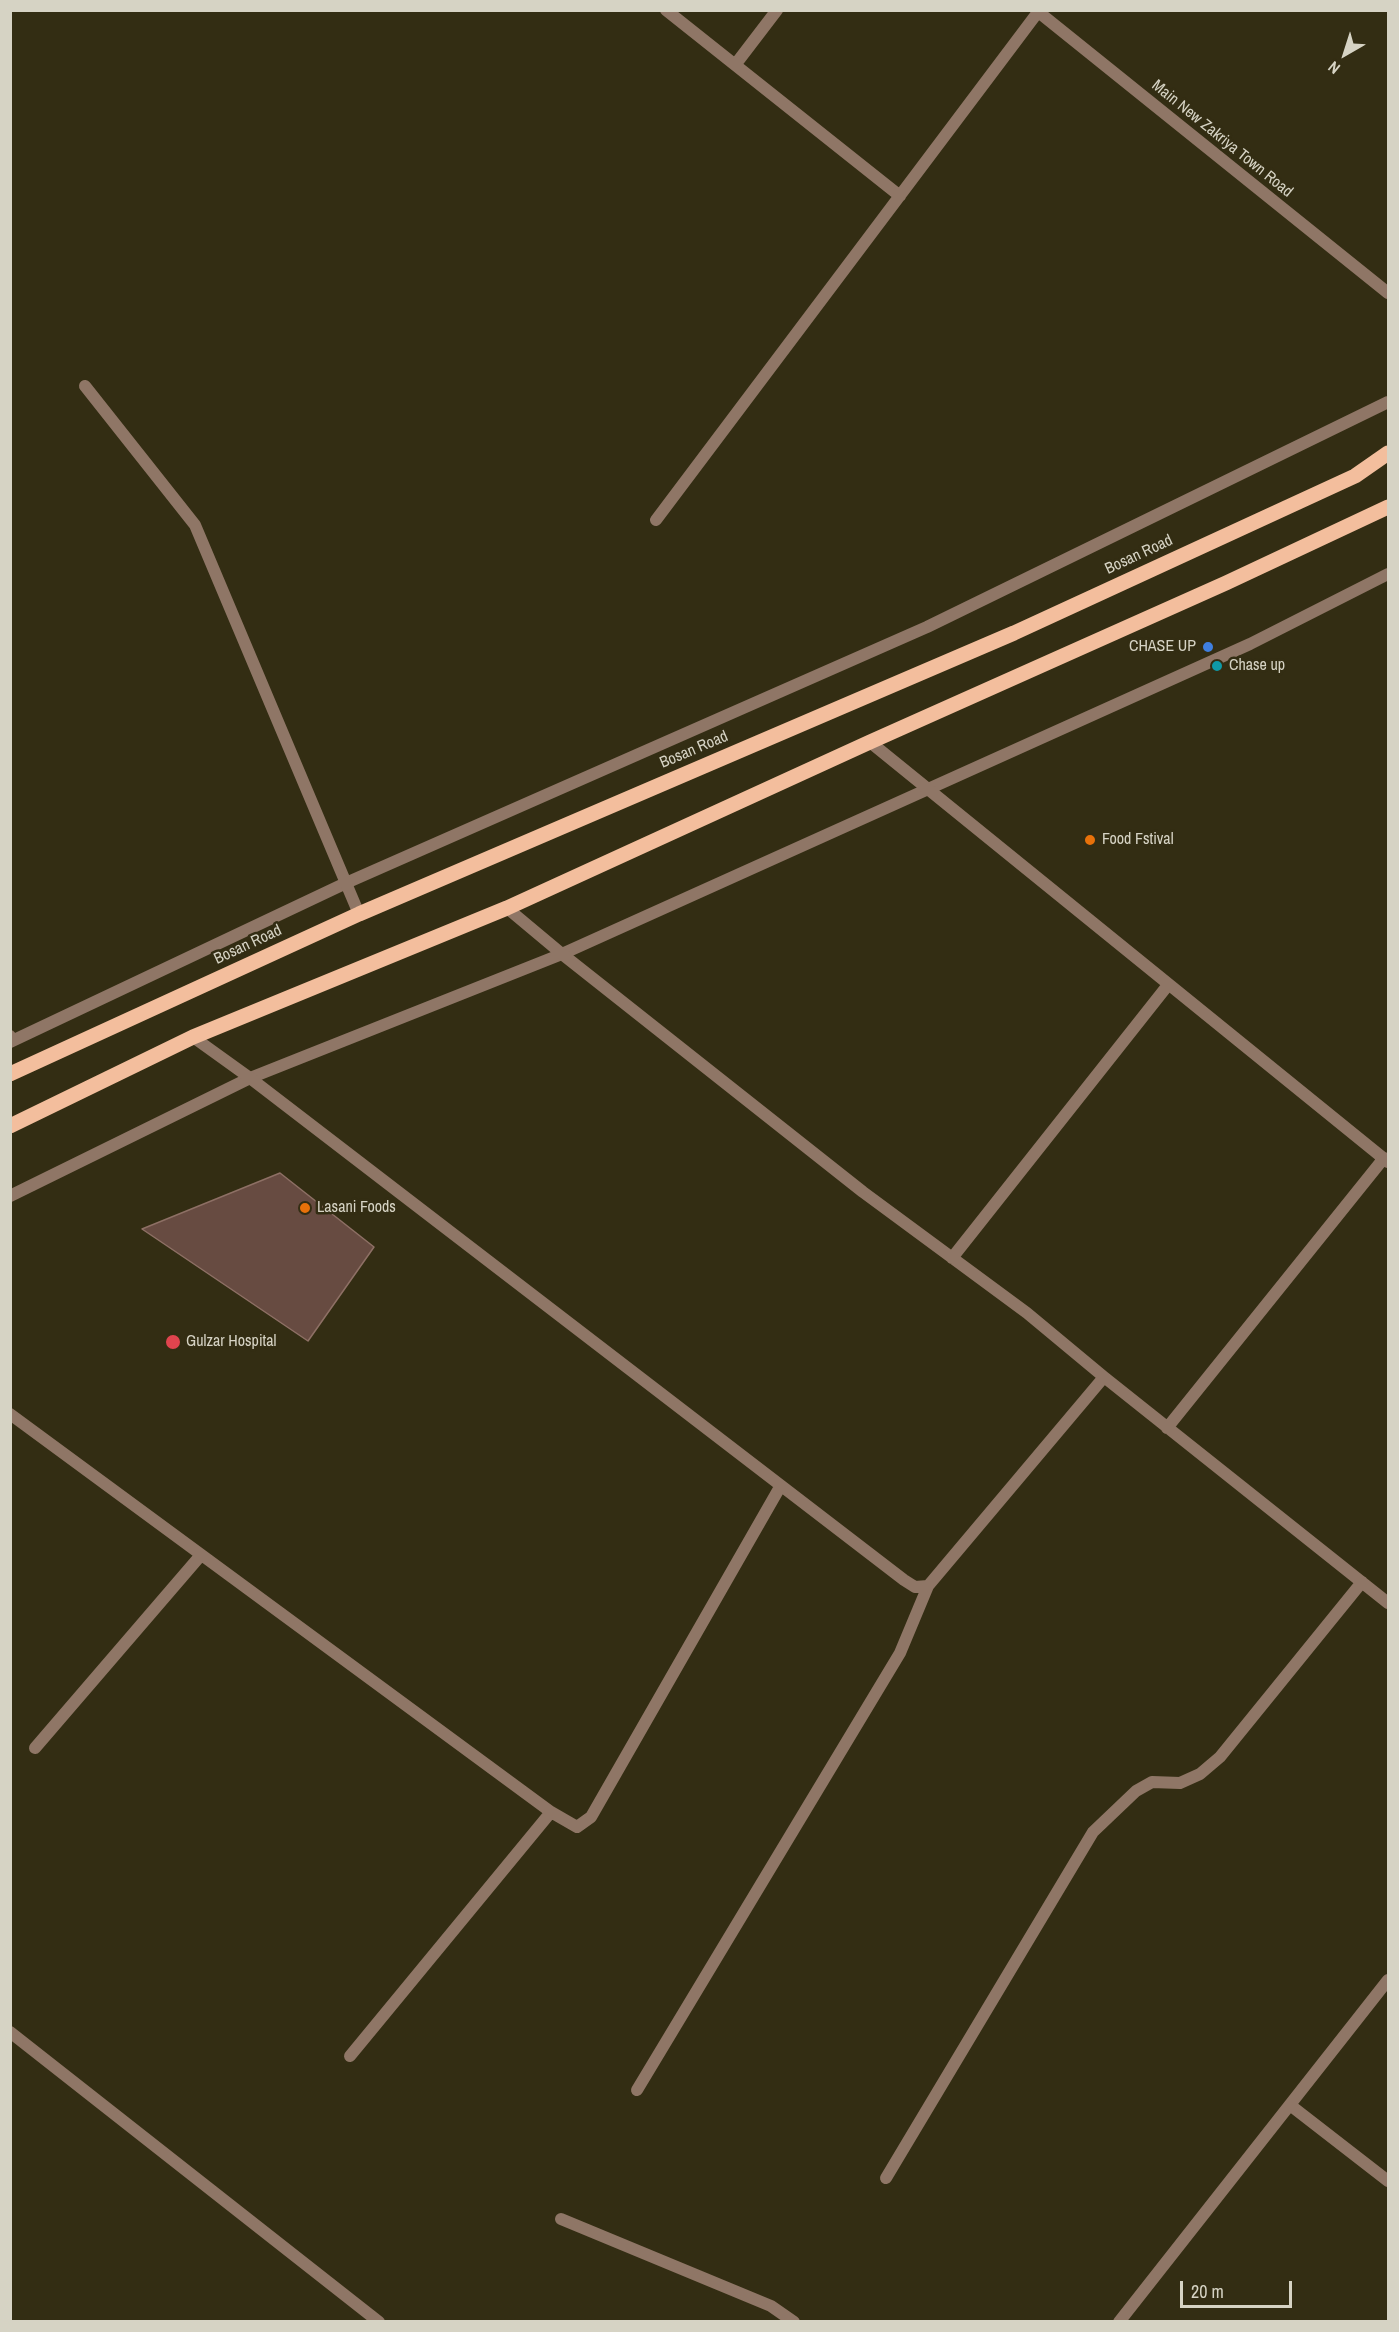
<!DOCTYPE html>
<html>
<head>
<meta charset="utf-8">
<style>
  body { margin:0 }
  #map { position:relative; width:1399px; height:2332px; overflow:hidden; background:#332d13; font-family:"Archivo Narrow",sans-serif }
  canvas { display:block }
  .frame { position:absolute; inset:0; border:12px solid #d6d3c4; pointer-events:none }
  .north { position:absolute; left:1315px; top:24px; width:60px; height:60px; -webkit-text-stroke:4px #332d13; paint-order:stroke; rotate:219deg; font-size:16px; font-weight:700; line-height:24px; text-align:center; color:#d6d3c4 }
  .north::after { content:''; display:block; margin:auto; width:21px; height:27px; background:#d6d3c4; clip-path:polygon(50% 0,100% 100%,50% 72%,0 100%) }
  .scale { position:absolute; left:1180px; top:2281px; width:112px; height:27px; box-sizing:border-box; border:3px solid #d6d3c4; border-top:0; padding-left:8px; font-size:18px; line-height:21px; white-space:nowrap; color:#d6d3c4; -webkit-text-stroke:4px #332d13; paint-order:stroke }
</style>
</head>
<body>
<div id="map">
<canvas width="1399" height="2332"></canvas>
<div class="frame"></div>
<div class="north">N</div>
<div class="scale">20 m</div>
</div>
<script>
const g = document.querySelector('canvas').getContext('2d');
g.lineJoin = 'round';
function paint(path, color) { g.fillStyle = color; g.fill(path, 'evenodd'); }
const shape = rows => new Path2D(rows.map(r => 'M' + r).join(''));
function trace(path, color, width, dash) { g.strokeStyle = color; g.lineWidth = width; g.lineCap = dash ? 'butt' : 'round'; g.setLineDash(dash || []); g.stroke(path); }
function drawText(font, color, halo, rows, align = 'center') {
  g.font = font + ' "Archivo Narrow",sans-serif'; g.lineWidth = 5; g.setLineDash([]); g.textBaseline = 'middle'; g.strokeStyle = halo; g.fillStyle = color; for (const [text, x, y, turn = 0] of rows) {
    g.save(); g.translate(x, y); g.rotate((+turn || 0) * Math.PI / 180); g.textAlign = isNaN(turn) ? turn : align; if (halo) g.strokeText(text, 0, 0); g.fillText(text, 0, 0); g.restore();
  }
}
const building = shape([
  [280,1173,374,1247,308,1341,142,1229,280,1173]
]);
const service = shape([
  [10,1042,346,883,927,627,1388,402],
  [10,1196,250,1078,562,954,1250,644,1388,574]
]);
const minor = shape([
  [666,10,900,196],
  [1036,10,1388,293],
  [735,65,777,10],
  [85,386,195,525,359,914],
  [656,520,1038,12],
  [870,742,1388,1162],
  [507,908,562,954,863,1192,1027,1313,1104,1377,1388,1603],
  [10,1036,13,1040],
  [193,1037,250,1078,904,1580,915,1587,928,1586],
  [952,1258,1168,985],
  [10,1414,551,1812,577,1827,591,1817,780,1487],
  [1167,1428,1384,1158],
  [35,1748,201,1555],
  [10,2032,379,2322],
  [350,2056,551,1812],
  [637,2090,900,1653,928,1586,1104,1377],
  [1290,2105,1388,2181],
  [886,2178,1093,1832,1136,1791,1152,1782,1180,1783,1200,1774,1220,1757,1362,1582],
  [561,2219,771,2306,794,2322],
  [1119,2322,1388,1980]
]);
const primary = shape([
  [10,1074,359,914,1014,633,1355,476,1388,453],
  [10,1126,193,1037,507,908,870,742,1226,583,1388,507]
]);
const markers = [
  [1208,647,6,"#3f7fe0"],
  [1217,666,6,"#0f9aa8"],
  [1090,840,6,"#e8710a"],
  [305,1208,6,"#e8710a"],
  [173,1342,8,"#e0444e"]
];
const streetNames = [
  ["Main New Zakriya Town Road",1222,139,39],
  ["Bosan Road",1139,555,-25],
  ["Bosan Road",694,750,-23],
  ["Bosan Road",248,945,-25]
];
const poiNames = [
  ["CHASE UP",1196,647,"right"],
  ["Chase up",1229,666],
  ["Food Fstival",1102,840],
  ["Lasani Foods",317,1208],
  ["Gulzar Hospital",186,1342]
];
paint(building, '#674b41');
trace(building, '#8e7065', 1.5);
trace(service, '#8f7666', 12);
trace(minor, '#8f7666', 12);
trace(primary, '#f3be9d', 15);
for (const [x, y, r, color] of markers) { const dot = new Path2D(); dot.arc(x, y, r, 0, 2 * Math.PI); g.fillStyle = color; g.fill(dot); trace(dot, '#332d13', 2); }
drawText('16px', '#d6d3c4', '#332d13', streetNames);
drawText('16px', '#d6d3c4', '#332d13', poiNames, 'left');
</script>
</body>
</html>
